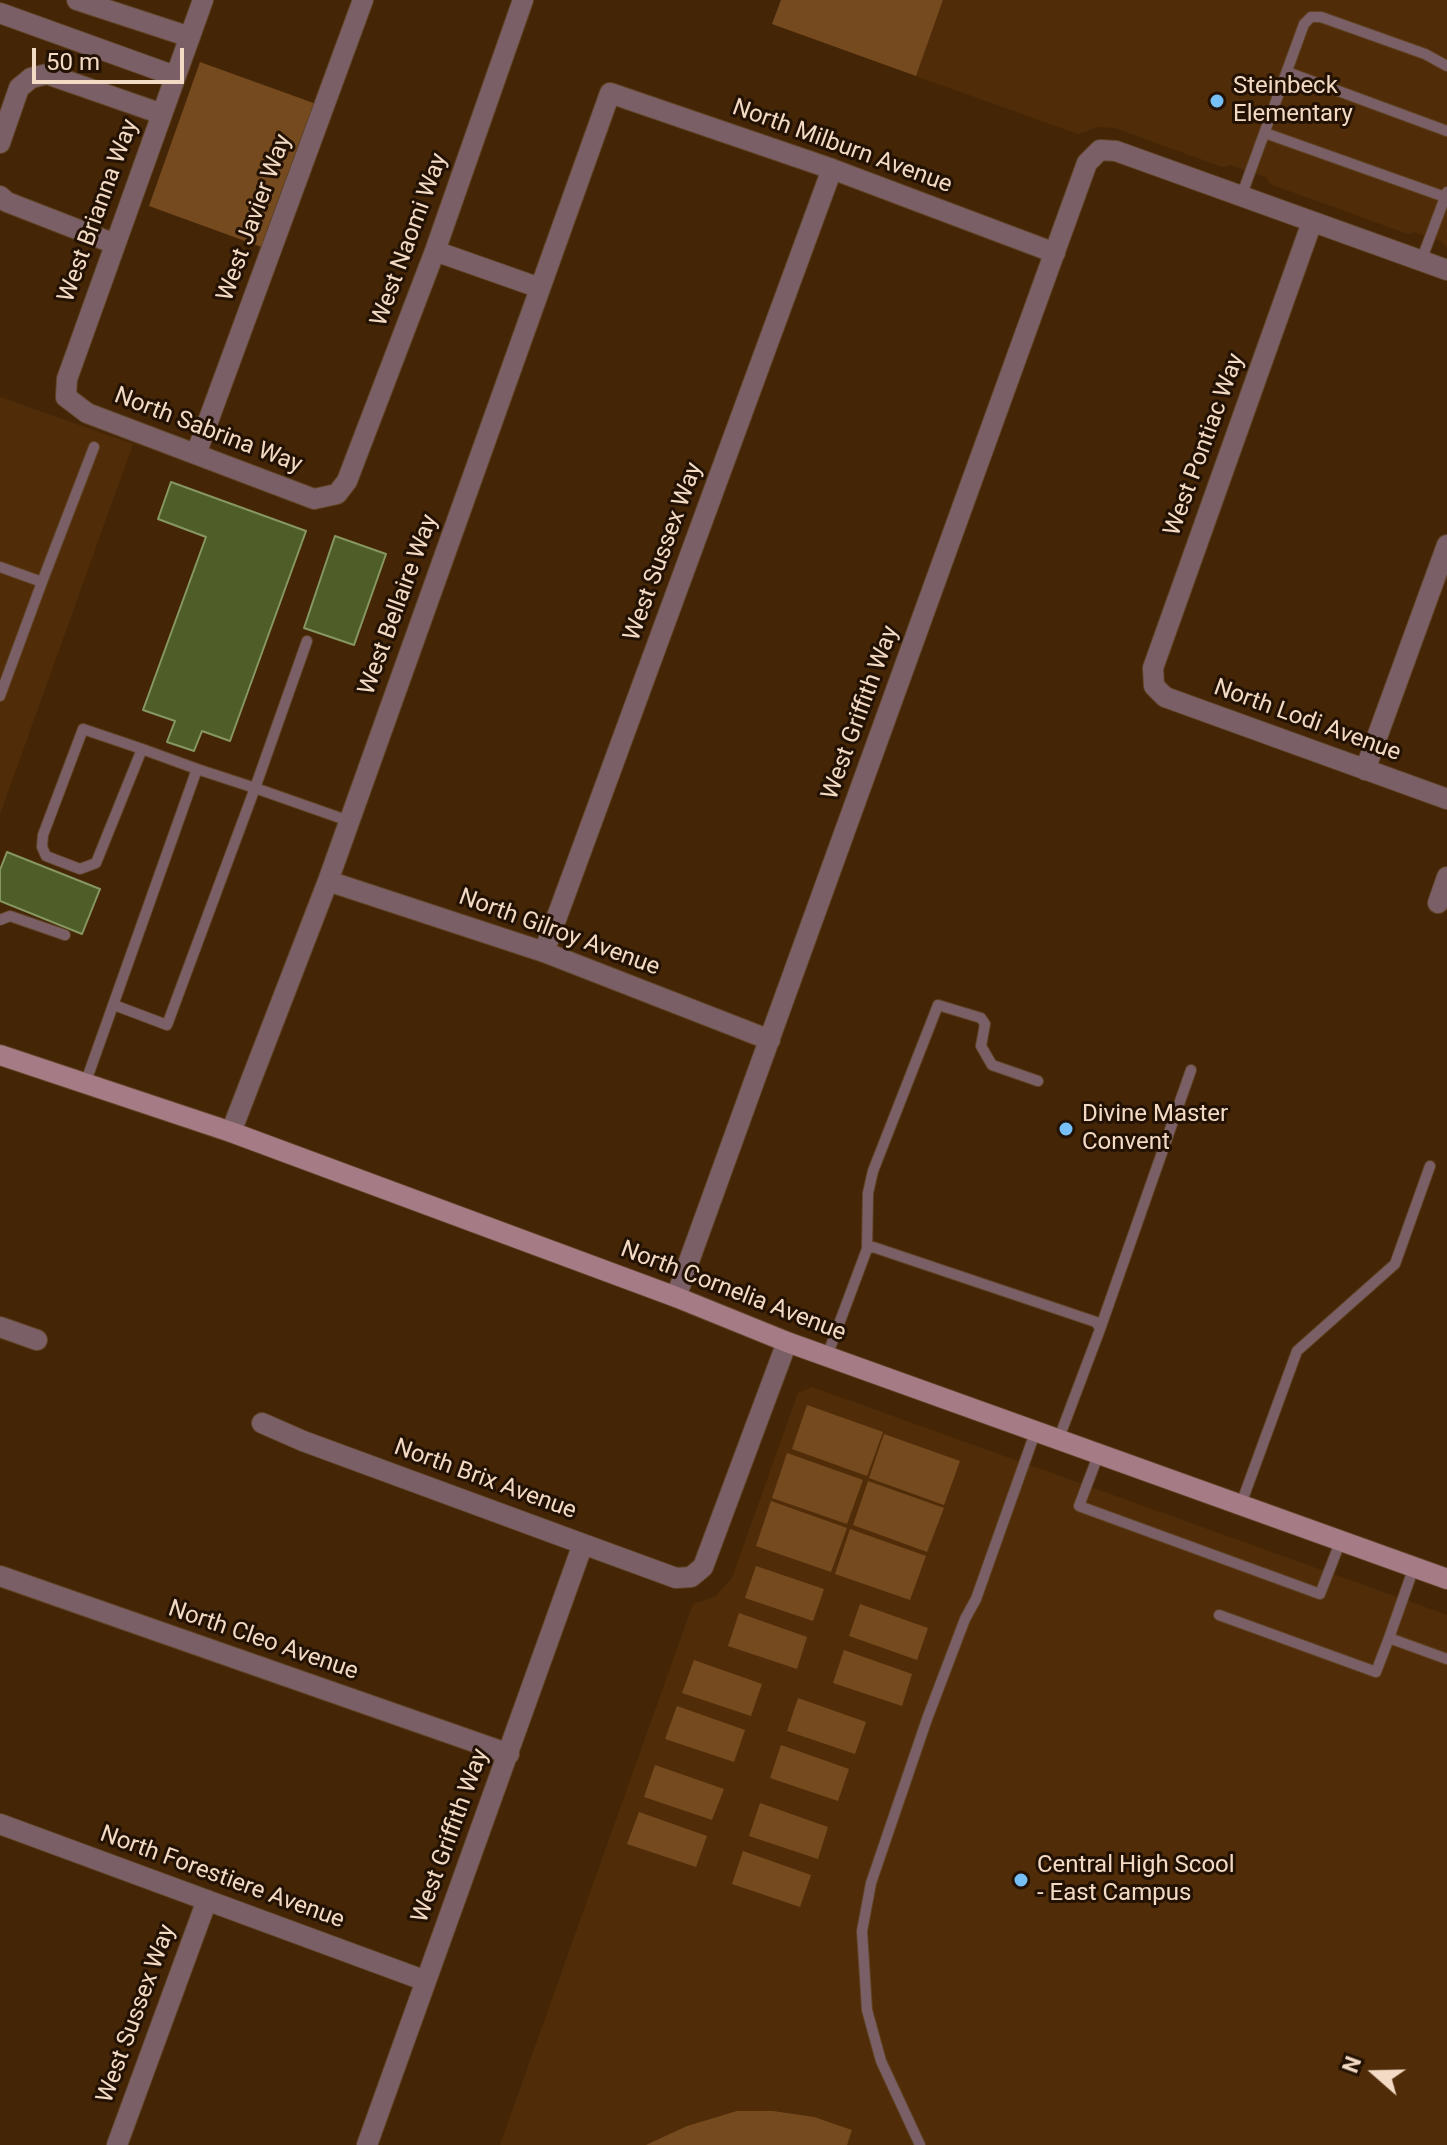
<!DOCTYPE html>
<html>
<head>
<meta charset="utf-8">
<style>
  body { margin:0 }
  #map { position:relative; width:1447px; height:2145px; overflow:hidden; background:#442607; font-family:Roboto,sans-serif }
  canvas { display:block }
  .north { position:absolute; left:1335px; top:2033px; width:80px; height:80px; -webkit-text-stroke:6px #231203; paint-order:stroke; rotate:290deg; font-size:22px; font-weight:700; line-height:32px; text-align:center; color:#f3dac5 }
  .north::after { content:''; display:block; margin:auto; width:28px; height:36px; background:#f3dac5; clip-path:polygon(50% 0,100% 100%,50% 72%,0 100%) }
  .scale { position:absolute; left:32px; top:48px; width:152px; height:36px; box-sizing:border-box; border:4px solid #f3dac5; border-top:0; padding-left:10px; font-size:24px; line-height:28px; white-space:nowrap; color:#f3dac5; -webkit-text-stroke:6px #231203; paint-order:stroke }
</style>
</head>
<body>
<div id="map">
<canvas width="1447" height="2145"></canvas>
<div class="north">N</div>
<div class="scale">50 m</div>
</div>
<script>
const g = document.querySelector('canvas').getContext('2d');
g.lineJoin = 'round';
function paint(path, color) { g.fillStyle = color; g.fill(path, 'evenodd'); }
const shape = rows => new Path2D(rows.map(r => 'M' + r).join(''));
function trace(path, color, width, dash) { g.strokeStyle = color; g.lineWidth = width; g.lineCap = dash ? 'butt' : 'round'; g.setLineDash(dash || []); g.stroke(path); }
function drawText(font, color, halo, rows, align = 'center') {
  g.font = font + ' Roboto,sans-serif'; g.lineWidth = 6; g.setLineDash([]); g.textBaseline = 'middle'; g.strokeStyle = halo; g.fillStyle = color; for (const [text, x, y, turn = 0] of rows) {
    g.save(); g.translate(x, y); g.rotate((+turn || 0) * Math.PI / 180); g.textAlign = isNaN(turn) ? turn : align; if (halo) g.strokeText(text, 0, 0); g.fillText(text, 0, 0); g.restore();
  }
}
const built = shape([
  [943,0,1447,0,1447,248,1441,241,1415,232,1408,234,1270,184,1266,177,1231,165,1222,167,1115,128,1097,127,1078,134,916,76],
  [0,397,133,444,0,814],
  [812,1387,1447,1615,1447,2145,500,2145,693,1604,716,1596,732,1578,798,1393]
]);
const green = shape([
  [781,0,943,0,916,76,772,24],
  [200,62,319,105,267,249,149,206],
  [807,1405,883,1432,867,1476,792,1449],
  [884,1434,960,1461,944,1505,869,1478],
  [787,1453,863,1480,847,1524,772,1498],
  [868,1481,944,1508,927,1552,853,1525],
  [771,1501,847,1528,831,1572,756,1546],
  [850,1529,926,1556,910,1600,835,1574],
  [756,1566,824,1589,813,1621,745,1598],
  [860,1604,928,1628,917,1660,849,1636],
  [739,1613,807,1637,797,1669,728,1646],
  [844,1650,912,1674,902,1706,833,1683],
  [694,1660,762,1684,751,1716,682,1693],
  [798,1698,866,1722,855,1754,787,1731],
  [677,1706,745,1730,734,1762,665,1739],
  [781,1745,849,1769,838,1801,770,1778],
  [655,1765,724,1789,712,1820,644,1797],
  [760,1803,828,1827,818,1859,749,1836],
  [639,1812,707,1836,696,1867,627,1844],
  [743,1851,811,1875,800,1907,732,1884],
  [737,2111,773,2111,814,2117,852,2130,847,2145,646,2145,687,2126]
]);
const building = shape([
  [171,482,306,531,230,741,202,731,194,751,167,742,175,721,143,710,206,537,158,519,171,482],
  [335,536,386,554,354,645,304,628,335,536],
  [7,852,100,889,82,934,0,901,0,870,7,852]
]);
const lane = shape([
  [1287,72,1447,131],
  [1265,133,1445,197],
  [1241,197,1304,24,1311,17,1321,17,1425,54,1447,66],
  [1421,261,1447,192],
  [0,567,42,582,0,696],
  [42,582,94,447],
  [307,641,255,788,349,821],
  [142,749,96,863,80,869,46,856,42,847,43,835,83,729,142,749,197,769],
  [0,920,10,916,65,935],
  [85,1084,197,769,255,788,167,1025,114,1005],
  [867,1249,873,1247,1096,1322,1099,1327],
  [827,1356,867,1249,868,1193,873,1171,938,1005,981,1018,985,1024,981,1046,992,1065,1038,1081],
  [1059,1438,1099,1332,1191,1070],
  [1099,1453,1079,1506,1320,1594,1341,1540],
  [1241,1504,1297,1351,1395,1264,1430,1166],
  [1414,1567,1389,1638,1447,1659],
  [1219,1615,1376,1672,1389,1638],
  [920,2145,881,2061,867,2010,862,1931,871,1883,927,1719,965,1619,976,1599,1036,1430]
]);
const street = shape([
  [77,0,190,37],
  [203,0,67,379,66,397,87,413,314,499,337,494,347,481,435,251,523,0],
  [0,13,175,76],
  [0,143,19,88,31,78,47,74,162,114],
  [0,196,7,202,115,244],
  [1312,222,1153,668,1154,686,1165,697,1447,799],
  [435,251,540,288],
  [196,454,363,0],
  [1365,770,1447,545],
  [328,881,544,952,770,1040],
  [1438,903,1447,877],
  [544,952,832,169],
  [231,1132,328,881,610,93,832,169,1055,253],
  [676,1297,1087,163,1100,150,1116,151,1447,270],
  [0,1327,37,1340],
  [262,1423,303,1441,583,1544,676,1578,691,1577,703,1567,787,1342],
  [0,1576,509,1754],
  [0,1824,426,1981],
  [117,2145,207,1900],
  [367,2145,583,1544]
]);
const secondary = shape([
  [0,1055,231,1132,676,1297,787,1342,1447,1579]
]);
const markers = [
  [1217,101,8,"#76c0f7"],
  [1066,1129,8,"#76c0f7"],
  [1021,1880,8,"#76c0f7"]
];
const poiNames = [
  ["Steinbeck",1233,87],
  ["Elementary",1233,115],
  ["Divine Master",1082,1115],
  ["Convent",1082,1143],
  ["Central High Scool",1037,1866],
  ["- East Campus",1037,1894]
];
const streetNames = [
  ["North Milburn Avenue",842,147,20],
  ["West Brianna Way",99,211,-70],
  ["West Javier Way",255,218,-70],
  ["West Naomi Way",410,240,-70],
  ["North Sabrina Way",208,431,21],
  ["West Pontiac Way",1205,445,-70],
  ["West Sussex Way",664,552,-70],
  ["West Bellaire Way",399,605,-70],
  ["West Griffith Way",861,713,-70],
  ["North Lodi Avenue",1307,721,20],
  ["North Gilroy Avenue",559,933,20],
  ["North Cornelia Avenue",733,1292,21],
  ["North Brix Avenue",485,1480,20],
  ["North Cleo Avenue",263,1641,19],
  ["West Griffith Way",451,1836,-70],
  ["North Forestiere Avenue",222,1878,20],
  ["West Sussex Way",137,2014,-70]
];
paint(built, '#502d08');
paint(green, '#764a1f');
paint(building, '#4f5d29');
trace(building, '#879761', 2);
trace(lane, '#604325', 12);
trace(street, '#604325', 22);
trace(secondary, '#604325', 22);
trace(lane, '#7a6066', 10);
trace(street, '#7a6066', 20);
trace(secondary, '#a57b86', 20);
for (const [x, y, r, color] of markers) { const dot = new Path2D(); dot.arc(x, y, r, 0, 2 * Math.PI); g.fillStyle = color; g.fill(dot); trace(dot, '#231203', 3); }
drawText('24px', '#f3dac5', '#231203', poiNames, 'left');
drawText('24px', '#f3dac5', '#231203', streetNames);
</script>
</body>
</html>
